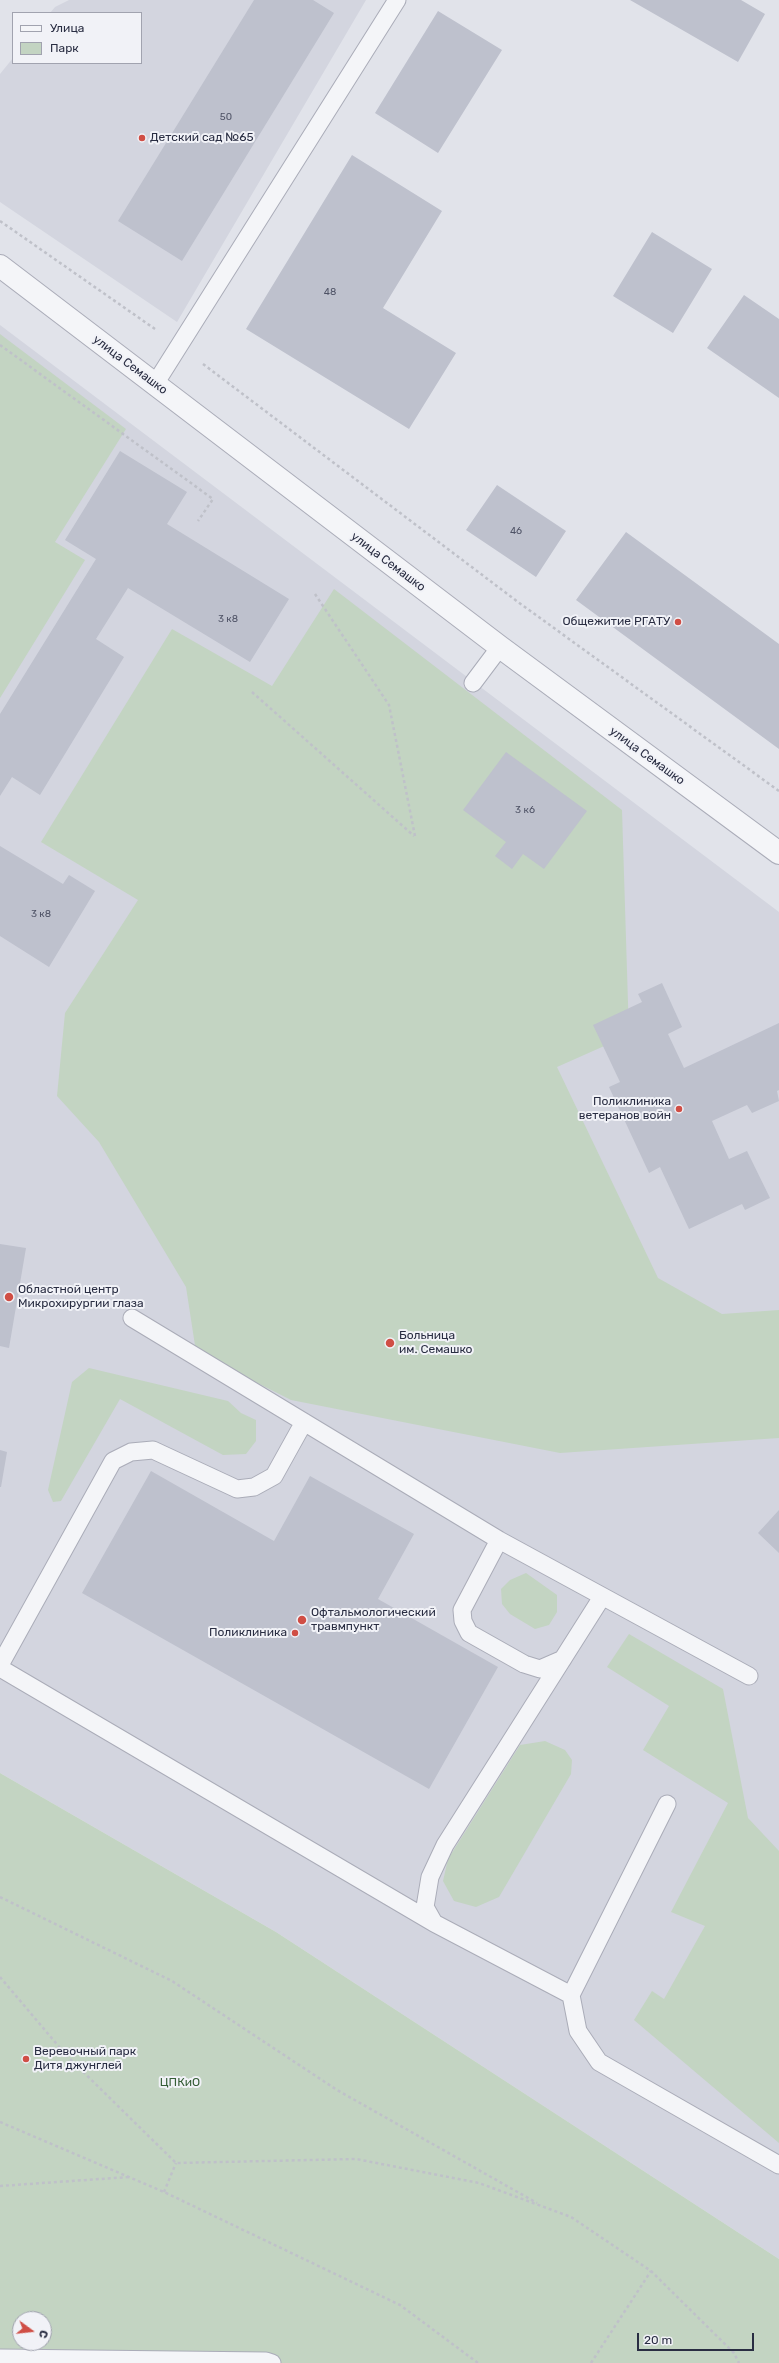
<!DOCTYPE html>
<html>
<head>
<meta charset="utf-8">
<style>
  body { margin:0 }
  #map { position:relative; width:779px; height:2363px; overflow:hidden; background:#e1e3ea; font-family:Rubik,sans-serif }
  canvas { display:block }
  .legend { position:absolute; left:12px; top:12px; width:130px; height:52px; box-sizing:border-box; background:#f1f2f7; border:1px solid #a1a3af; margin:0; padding:5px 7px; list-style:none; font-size:12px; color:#292d42 }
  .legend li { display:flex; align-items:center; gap:8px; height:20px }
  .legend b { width:20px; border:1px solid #a1a3af }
  .north { position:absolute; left:12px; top:2311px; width:40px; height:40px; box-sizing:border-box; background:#f1f2f7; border:1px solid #a1a3af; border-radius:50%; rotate:105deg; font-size:11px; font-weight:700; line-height:16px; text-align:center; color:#292d42 }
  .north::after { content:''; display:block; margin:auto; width:14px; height:18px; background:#d04e45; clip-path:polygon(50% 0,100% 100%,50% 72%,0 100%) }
  .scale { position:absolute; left:637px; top:2333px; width:117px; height:18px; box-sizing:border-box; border:2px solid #292d42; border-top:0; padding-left:5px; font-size:12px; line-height:14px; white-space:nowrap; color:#292d42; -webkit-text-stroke:3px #f1f2f7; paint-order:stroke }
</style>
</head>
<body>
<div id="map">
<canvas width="779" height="2363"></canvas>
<ul class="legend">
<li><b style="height:5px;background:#f4f5f8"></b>Улица</li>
<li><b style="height:11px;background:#c3d4c2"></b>Парк</li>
</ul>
<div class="north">С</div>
<div class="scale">20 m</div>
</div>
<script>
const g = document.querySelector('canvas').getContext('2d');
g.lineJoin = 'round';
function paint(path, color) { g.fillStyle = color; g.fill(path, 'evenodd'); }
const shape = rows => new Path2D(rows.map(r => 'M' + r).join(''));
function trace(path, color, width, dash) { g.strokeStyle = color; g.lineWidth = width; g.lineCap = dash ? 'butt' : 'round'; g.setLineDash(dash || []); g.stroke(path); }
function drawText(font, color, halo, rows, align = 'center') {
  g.font = font + ' Rubik,sans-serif'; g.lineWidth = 4; g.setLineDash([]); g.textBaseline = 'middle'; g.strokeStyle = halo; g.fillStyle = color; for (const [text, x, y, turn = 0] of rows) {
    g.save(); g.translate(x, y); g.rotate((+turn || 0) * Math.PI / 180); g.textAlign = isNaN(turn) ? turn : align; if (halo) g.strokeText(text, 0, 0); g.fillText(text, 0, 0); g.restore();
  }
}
const built = shape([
  [69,0,366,0,177,322,0,202,0,74,13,58,13,63,141,63,141,13,50,13,55,7],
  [0,325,779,912,779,2259,276,1932,0,1773]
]);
const green = shape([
  [0,334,126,429,55,542,85,560,0,698],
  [334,589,622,810,629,1035,557,1067,658,1278,722,1314,779,1310,779,1438,560,1453,291,1400,196,1352,186,1287,99,1142,57,1096,65,1013,138,900,41,842,172,629,272,686],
  [89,1368,228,1401,241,1413,256,1420,256,1441,246,1454,223,1455,120,1399,61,1501,53,1502,48,1490,72,1382],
  [526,1573,557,1595,557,1612,549,1625,535,1629,510,1614,502,1604,501,1589,510,1580],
  [629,1634,723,1689,748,1818,779,1851,779,2143,634,2020,652,1991,664,1999,705,1926,671,1912,728,1803,643,1750,669,1706,607,1667],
  [545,1741,565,1750,572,1760,571,1774,499,1897,476,1907,454,1901,443,1881,448,1859,520,1745],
  [0,1773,276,1932,779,2259,779,2363,0,2363],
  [20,2319,44,2319,44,2343,20,2343]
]);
const building = shape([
  [254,0,313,0,334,13,182,261,118,221],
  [630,0,741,0,765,14,738,62],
  [438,11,502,50,438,153,375,113],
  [352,155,442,211,383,308,456,353,409,429,246,329],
  [652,232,712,269,673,333,613,296],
  [744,295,779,319,779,398,707,348],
  [120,451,187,492,167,524,289,599,250,662,128,588,96,639,124,657,40,795,12,777,0,796,0,714,96,559,65,540],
  [497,485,566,531,536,577,466,530],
  [626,532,779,644,779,749,576,600],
  [506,752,587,811,544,869,523,854,512,869,495,856,506,842,463,810],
  [0,846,63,884,69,875,95,891,49,967,0,936],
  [662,983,682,1027,668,1034,684,1068,779,1023,779,1090,777,1091,779,1101,752,1113,747,1105,712,1121,729,1159,747,1151,770,1198,745,1210,742,1204,689,1229,660,1167,649,1173,609,1087,620,1082,593,1025,642,1002,638,994],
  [0,1244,26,1248,9,1348,0,1346],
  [0,1450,7,1452,1,1487,0,1487],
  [151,1471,274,1541,310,1476,414,1534,378,1599,498,1667,429,1789,82,1593],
  [779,1510,779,1553,758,1533]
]);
const path = shape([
  [0,221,155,329],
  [0,345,213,499,198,521],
  [203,364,518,602,779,791],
  [315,594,389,705,415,836],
  [252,692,414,836],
  [0,1897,172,1981,337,2090,537,2203],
  [0,1977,66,2055,176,2163,356,2159,479,2183,571,2217,651,2271,734,2353,739,2363],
  [0,2122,164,2192,400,2305,478,2363],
  [0,2186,129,2177],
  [164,2192,176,2163],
  [591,2363,651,2271]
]);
const service = shape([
  [155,384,397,0],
  [473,683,500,647],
  [132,1318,499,1540,749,1676],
  [499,1540,462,1610,463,1621,469,1633,524,1664,540,1669,563,1659],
  [0,1665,113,1461,131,1452,153,1450,237,1489,254,1487,274,1476,304,1422],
  [0,1668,434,1923],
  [667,1804,571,1995,578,2031,599,2062,779,2165],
  [571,1995,434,1923,425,1907,430,1877,445,1845,602,1597],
  [0,2358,266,2361,272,2363]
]);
const minor = shape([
  [0,266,500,647,779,853]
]);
const markers = [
  [142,138,4,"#d04e45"],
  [678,622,4,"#d04e45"],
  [679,1109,4,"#d04e45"],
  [9,1297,5,"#d04e45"],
  [390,1343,5,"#d04e45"],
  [302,1620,5,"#d04e45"],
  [295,1633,4,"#d04e45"],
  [26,2059,4,"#d04e45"]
];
const numberNames = [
  ["50",226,117],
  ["48",330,292],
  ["46",516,531],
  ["3 к8",228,619],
  ["3 к6",525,810],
  ["3 к8",41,914]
];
const poiNames = [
  ["Детский сад №65",150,138],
  ["Общежитие РГАТУ",670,622,"right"],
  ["Поликлиника",671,1102,"right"],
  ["ветеранов войн",671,1116,"right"],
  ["Областной центр",18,1290],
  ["Микрохирургии глаза",18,1304],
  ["Больница",399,1336],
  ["им. Семашко",399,1350],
  ["Офтальмологический",311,1613],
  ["травмпункт",311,1627],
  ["Поликлиника",287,1633,"right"],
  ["Веревочный парк",34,2052],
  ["Дитя джунглей",34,2066]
];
const streetNames = [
  ["улица Семашко",130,365,37],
  ["улица Семашко",388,562,37],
  ["улица Семашко",647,756,36]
];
const parkNames = [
  ["ЦПКиО",180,2083]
];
paint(built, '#d3d5df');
paint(green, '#c3d4c2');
paint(building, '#bec1cd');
trace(service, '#aaacb8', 19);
trace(minor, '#aaacb8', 24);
trace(path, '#bfc1c9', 2.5, [3, 3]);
trace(service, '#f4f5f8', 17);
trace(minor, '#f4f5f8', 22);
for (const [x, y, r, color] of markers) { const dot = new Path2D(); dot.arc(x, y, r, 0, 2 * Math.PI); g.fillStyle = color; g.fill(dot); trace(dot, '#f1f2f7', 1.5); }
drawText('10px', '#4e5265', null, numberNames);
drawText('12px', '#292d42', '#f1f2f7', poiNames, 'left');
drawText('12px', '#292d42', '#f1f2f7', streetNames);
drawText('12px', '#365e37', '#f1f2f7', parkNames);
</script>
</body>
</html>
